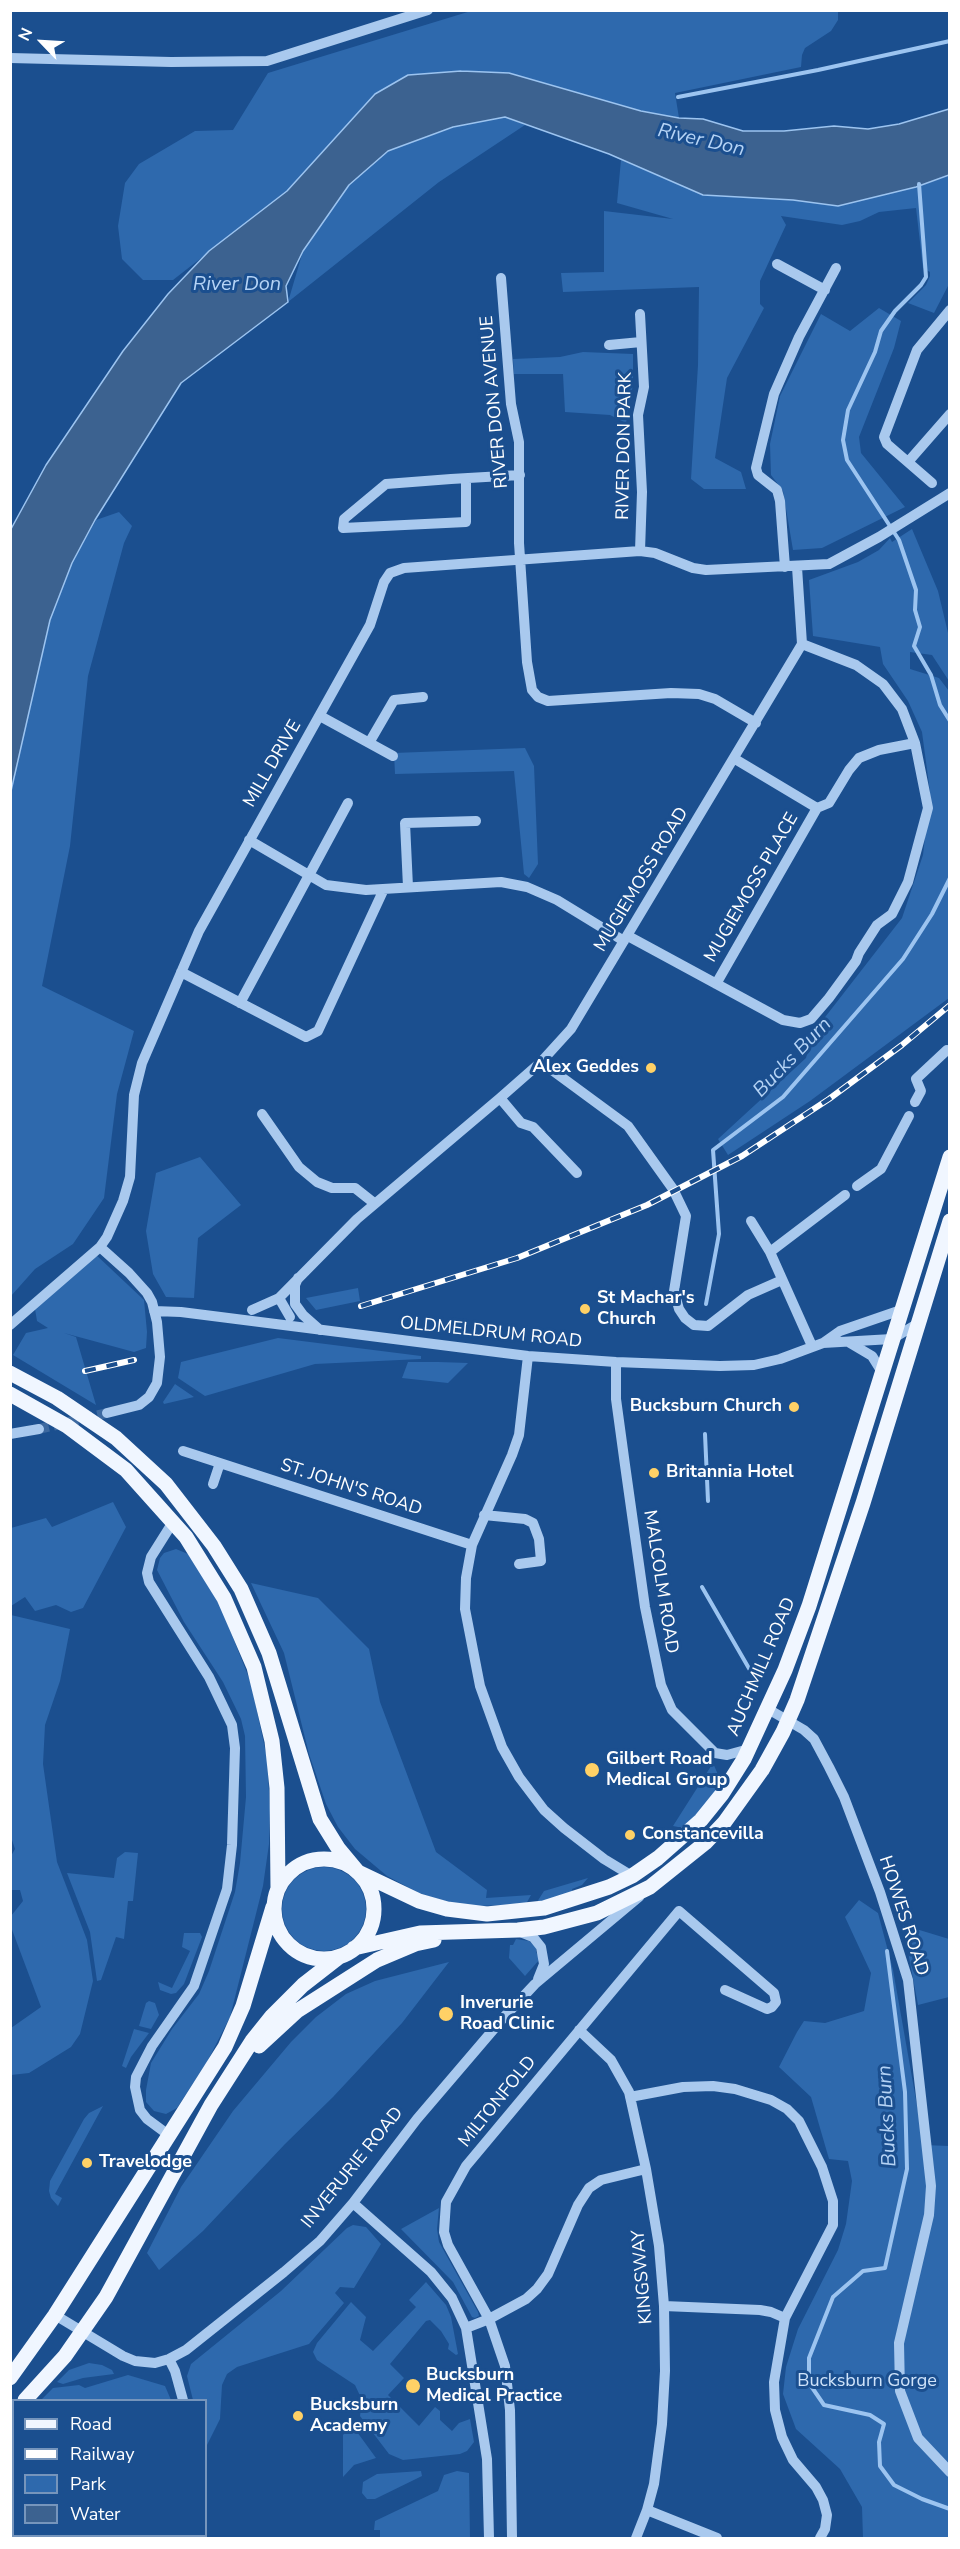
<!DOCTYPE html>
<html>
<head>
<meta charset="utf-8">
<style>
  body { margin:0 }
  #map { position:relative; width:960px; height:2549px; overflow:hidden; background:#1b4f8f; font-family:"Nunito Sans",sans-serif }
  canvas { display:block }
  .frame { position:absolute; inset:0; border:12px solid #fff; pointer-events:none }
  .legend { position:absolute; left:12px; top:2399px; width:195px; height:138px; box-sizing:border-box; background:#1b4f8f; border:2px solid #7695bc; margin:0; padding:8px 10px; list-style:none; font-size:18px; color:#fff }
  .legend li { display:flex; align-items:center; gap:12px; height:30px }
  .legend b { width:30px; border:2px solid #7695bc }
  .north { position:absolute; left:12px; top:12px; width:60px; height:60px; -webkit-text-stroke:4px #1b4f8f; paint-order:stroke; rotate:295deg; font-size:16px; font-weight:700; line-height:24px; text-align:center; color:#fff }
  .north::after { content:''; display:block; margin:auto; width:21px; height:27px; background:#fff; clip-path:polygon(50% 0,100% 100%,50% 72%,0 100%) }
</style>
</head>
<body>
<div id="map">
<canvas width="960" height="2549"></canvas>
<div class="frame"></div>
<ul class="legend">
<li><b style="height:8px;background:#f0f6ff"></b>Road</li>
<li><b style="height:8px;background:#fff"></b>Railway</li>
<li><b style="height:16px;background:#2e69ad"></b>Park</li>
<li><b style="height:16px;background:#3c6290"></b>Water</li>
</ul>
<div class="north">N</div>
</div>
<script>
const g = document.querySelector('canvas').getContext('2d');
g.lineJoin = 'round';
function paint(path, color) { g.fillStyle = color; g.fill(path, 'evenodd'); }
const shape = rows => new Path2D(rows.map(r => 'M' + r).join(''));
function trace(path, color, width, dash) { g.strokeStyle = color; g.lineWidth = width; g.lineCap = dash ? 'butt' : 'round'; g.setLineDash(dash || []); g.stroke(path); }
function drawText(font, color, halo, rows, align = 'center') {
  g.font = font + ' "Nunito Sans",sans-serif'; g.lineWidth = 6; g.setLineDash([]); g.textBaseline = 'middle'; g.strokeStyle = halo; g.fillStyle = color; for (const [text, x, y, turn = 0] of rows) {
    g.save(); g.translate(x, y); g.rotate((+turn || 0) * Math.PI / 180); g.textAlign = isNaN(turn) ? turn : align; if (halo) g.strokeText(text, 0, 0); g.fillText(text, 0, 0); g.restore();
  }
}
const green = shape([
  [471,11,838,11,838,20,831,31,805,48,802,55,801,67,675,93,679,118,642,111,509,73,375,94,287,191,173,280,143,280,122,259,118,226,125,183,139,164,195,131,233,130,268,73],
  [505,117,525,125,439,182,288,302,303,251,349,185,388,151,458,126],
  [621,160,703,195,793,200,838,206,916,187,949,176,949,284,934,313,908,303,926,285,930,276,930,272,923,268,916,208,879,212,860,221,842,225,781,216,786,225,760,281,760,304,764,308,727,378,715,458,741,472,746,489,704,489,691,479,698,365,699,287,563,292,561,273,604,272,604,211,673,219,617,203],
  [879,308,901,321,894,348,859,437,861,453,905,507,822,548,793,550,783,491,771,475,770,444,780,396,821,314,850,331],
  [583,352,633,354,633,384,626,423,610,415,565,412,563,374,514,374,513,359,560,357],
  [119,512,132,526,124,543,88,676,70,846,42,986,134,1031,117,1094,104,1198,73,1244,35,1269,11,1296,11,791,50,620,72,563,96,520],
  [912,529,938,591,949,637,949,681,932,655,910,652,910,669,939,678,949,691,949,998,810,1101,728,1155,718,1139,806,1058,812,1034,902,918,923,855,930,792,922,732,908,701,883,664,880,647,813,636,809,580,858,562,879,550,890,538,892,542],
  [525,748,534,766,538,864,529,878,524,874,514,771,395,774,394,753],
  [200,1157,241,1205,198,1238,194,1298,166,1297,153,1274,146,1231,156,1173],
  [93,1252,144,1300,147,1332,146,1348,134,1352,64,1333,76,1337,96,1405,13,1355,26,1333,48,1328,37,1321,35,1309],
  [358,1288,360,1301,316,1310,306,1298],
  [278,1338,421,1356,421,1359,315,1364,205,1396,178,1378,181,1362],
  [408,1362,438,1362,468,1363,448,1383,402,1378],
  [175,1384,194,1397,164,1404,163,1402],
  [113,1502,126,1527,83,1608,71,1612,56,1605,35,1611,25,1597,11,1606,11,1528,46,1518,52,1527],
  [176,1549,188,1554,220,1605,251,1683,267,1758,270,1808,269,1844,263,1886,230,2017,207,2062,177,2108,166,2114,154,2111,146,2102,146,2090,151,2063,172,2029,199,1994,209,1971,235,1892,240,1863,246,1797,245,1736,241,1719,223,1682,184,1622,157,1570,160,1558,164,1553],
  [251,1583,318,1598,369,1649,380,1702,436,1852,487,1890,486,1898,531,1895,526,1904,477,1906,452,1903,419,1893,387,1876,355,1849,338,1827,326,1804,309,1754,284,1653],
  [11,1615,70,1629,60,1681,45,1725,43,1764,57,1862,87,1940,93,1981,80,2034,71,2047,29,2073,11,2075,11,2028,41,2007,11,1927,11,1916,23,1901,20,1890,10,1890,11,1856,15,1849,10,1834],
  [713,1763,719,1777,718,1788,698,1813,683,1828,673,1826],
  [125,1852,138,1853,133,1901,128,1901,124,1939,116,1937,101,1980,97,1981,90,1932,67,1873,114,1878,117,1858],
  '282 1909a42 42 0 1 1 84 0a42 42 0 1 1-84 0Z',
  [588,1878,582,1885,572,1889,573,1894,537,1902,544,1891],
  [859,1900,878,1913,893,1970,924,2145,949,2146,949,2538,863,2538,862,2507,840,2469,796,2429,783,2394,786,2367,798,2329,838,2250,846,2224,852,2181,848,2161,829,2159,811,2097,779,2067,797,2032,804,2021,825,2023,864,2011,871,1973,845,1917],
  [903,1925,949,1939,949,1997,918,2005],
  [184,1933,200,1933,202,1937,184,1984,176,1993,171,1994,160,1990,158,1982,172,1988,190,1951,182,1947],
  [516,1939,529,1941,536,1947,536,1952,540,1959,525,1976,509,1958,510,1945,513,1945],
  [449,1962,402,2023,333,2097,285,2144,203,2231,159,2270,147,2253,181,2187,233,2111,291,2042,316,2017,346,1994,375,1981],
  [149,2001,155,2003,159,2015,151,2029,139,2026,146,2003],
  [134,2029,149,2033,131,2057,126,2068,122,2066],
  [103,2106,55,2194,62,2198,58,2206,51,2198,49,2191,50,2181,84,2119,89,2113],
  [439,2208,437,2229,439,2242,478,2312,479,2316,475,2318,472,2317,453,2282,401,2229],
  [353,2225,366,2227,381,2244,354,2288,340,2287,335,2293,344,2303,309,2344,237,2367,227,2374,222,2385,220,2419,206,2447,206,2400,193,2400,187,2376,191,2364,281,2291,347,2228],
  [426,2282,446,2305,451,2317,458,2354,456,2355,448,2349,449,2344,441,2331,430,2320,426,2321,390,2364,404,2378,388,2395,419,2426,435,2407,440,2411,440,2420,452,2431,459,2423,470,2419,474,2442,467,2451,460,2454,403,2460,389,2454,360,2416,362,2400,355,2385,317,2360,313,2352,317,2343,351,2302,366,2317,360,2340,373,2351,416,2307,409,2300],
  [89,2363,102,2365,112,2370,114,2374,83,2378,63,2384,57,2382,69,2370],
  [128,2375,165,2386,171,2400,41,2400,53,2388,79,2385,85,2388],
  [352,2425,376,2458,354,2465,343,2477,343,2435],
  [421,2471,422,2476,375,2499,367,2499,362,2493,363,2482,377,2474],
  [457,2471,469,2473,470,2538,380,2538,380,2530,374,2530,375,2521,438,2491,444,2475]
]);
const water = shape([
  [461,71,509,73,641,111,679,118,703,119,743,131,784,131,834,126,868,129,899,124,949,109,949,175,916,187,838,206,793,200,703,195,609,154,505,117,453,127,388,151,349,185,303,251,286,286,288,302,181,383,95,520,72,563,50,620,11,791,11,529,46,465,123,351,168,294,209,251,287,191,375,94,408,75,461,71]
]);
const stream = shape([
  [678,97,818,70,950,41],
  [919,184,926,277,921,285,895,311,881,331,875,352,848,410,843,440,847,460,899,540,916,590,915,610,920,627,914,646,931,675,940,705,950,721],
  [706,1304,719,1234,713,1150,783,1097,903,959,932,914,950,878],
  [705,1434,708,1501],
  [702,1587,758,1684],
  [887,1951,905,2092,907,2169,885,2268,863,2271,833,2297,809,2358,809,2383,824,2405,870,2415,884,2424,879,2442,880,2466,894,2485,922,2499,950,2509]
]);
const minorTunnel = shape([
  [39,1429,107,1413]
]);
const minor = shape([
  [10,58,171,62,267,61,428,10],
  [777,264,825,290],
  [501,278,511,404,519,442,519,543,527,662,532,690,538,697,548,701,671,693,699,694,715,699,756,723],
  [640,314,644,387,638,415,642,492,640,551],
  [609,345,641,342],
  [908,462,950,414],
  [466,479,466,522,343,528,344,519,386,484,451,479,520,475],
  [932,483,887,444,884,437,917,350,950,310],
  [785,567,780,501,777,490,758,475,756,468,774,394,799,337,836,268],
  [320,716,393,756],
  [369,743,394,700,423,697],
  [735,759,817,808],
  [249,840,326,885,366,890,501,882,527,887,557,900,624,941],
  [408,887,405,823,476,821],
  [628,936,783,1020,800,1023,811,1019,829,998,856,961,859,953,877,925,892,914,908,882,928,808,915,743,902,709,883,684,856,665,802,644],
  [181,972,306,1037,318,1031,384,889],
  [716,984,817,808,829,803,849,770,859,758,879,750,915,743],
  [240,1003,348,803],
  [541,1062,628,1126,673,1189,686,1216,674,1291,679,1309,685,1318,694,1325,708,1326,748,1295,782,1280],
  [500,1098,521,1123,533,1127,577,1173],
  [915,1102,921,1091,916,1079,947,1050],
  [262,1114,299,1167,317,1182,332,1188,355,1188,374,1203],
  [857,1186,881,1169,909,1116],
  [751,1221,770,1252,812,1346],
  [100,1247,129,1273,147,1293,152,1302,157,1322,160,1357,157,1383,149,1397,139,1405,107,1413],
  [770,1252,845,1195],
  [298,1278,295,1285,295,1304,303,1315,320,1330],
  [279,1298,290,1317],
  [252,1310,279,1298,357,1219,500,1098,541,1062,571,1029,802,644,797,567],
  [154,1311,181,1312,528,1356,616,1362,720,1366,754,1365,780,1359,823,1343,840,1331,901,1310],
  [10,1325,100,1247,107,1237,123,1201,130,1177,134,1095,142,1063,199,931,370,625,384,582,390,573,404,568,640,551,655,553,693,568,706,570,829,564,879,537,950,493],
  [823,1343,892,1339,917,1324],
  [850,1343,872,1356,882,1372],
  [528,1356,519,1435,512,1455,472,1545,466,1578,465,1609,480,1686,502,1747,519,1777,544,1810,564,1828,604,1859,632,1876],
  [616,1362,616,1399,625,1465,645,1607,661,1685,672,1710,715,1753,727,1755,749,1749],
  [10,1434,39,1429],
  [183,1451,472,1545],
  [213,1484,220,1463],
  [484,1515,525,1519,533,1523,539,1539,541,1561,519,1564],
  [768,1709,804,1730,814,1739,829,1767,844,1797,880,1892,908,1980,931,2186,929,2215,899,2343,900,2391,918,2438,950,2472],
  [518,1931,533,1937,541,1947,544,1964,538,1979],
  [579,2030,611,2060,629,2092,646,2169,659,2246,664,2306,665,2371,662,2424,654,2484,647,2510,636,2538],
  [630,2097,683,2087,713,2086,735,2089,771,2100,787,2109,799,2121,822,2167,833,2201,833,2225,785,2318,774,2382,775,2410,782,2437,793,2460,816,2487,823,2500,827,2515,825,2529,820,2538],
  [170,2136,147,2119,140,2110,135,2087,136,2077,152,2046,194,1986,227,1889,232,1845,235,1748,232,1725,209,1677,149,1582,147,1573,151,1557,173,1522],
  [353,2203,431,2272,452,2298,466,2328,487,2459,489,2538],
  [664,2306,760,2310,771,2312,785,2318],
  [55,2315,123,2356,135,2361,155,2363,169,2359,186,2350,284,2272,320,2241,353,2203,417,2119,505,2016,535,1984,639,1897],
  [466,2328,489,2319,526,2299,537,2289,548,2274,578,2205,589,2188,601,2180,646,2169],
  [169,2359,175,2371,183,2400],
  [10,2461,14,2460],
  [647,2510,717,2538],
  [124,2538,126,2536],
  [512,2538,510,2410,505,2366,489,2319,448,2245,444,2232,446,2202,466,2166,679,1911,774,1993,776,2002,772,2007,767,2009,725,1990]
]);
const major = shape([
  [10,1373,57,1398,116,1438,166,1484,214,1546,241,1589,269,1653,320,1819,338,1848,358,1872,419,1901,447,1909,487,1914,544,1908,609,1887,632,1876,658,1858,701,1820,722,1794,744,1759,785,1670,809,1606,950,1157],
  [10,1394,67,1426,126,1470,186,1537,224,1598,254,1667,272,1741,277,1788,278,1889],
  '274 1909a50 50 0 1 1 100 0a50 50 0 1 1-100 0Z',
  [354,1948,420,1933,518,1930,544,1927,597,1913,650,1887,705,1843,724,1823,762,1770,783,1732,797,1700,863,1503,950,1221],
  [259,2046,297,2011,377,1960,415,1944,434,1940],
  [10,2378,55,2315,225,2047,243,2006,273,1907],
  [25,2400,65,2356,106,2297,211,2105,252,2041,272,2016,303,1985,339,1957],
  [10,2414,14,2411]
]);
const rail = shape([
  [361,1306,517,1258,647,1205,742,1156,829,1099,902,1045,950,1005],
  [85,1371,134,1360]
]);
const markers = [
  [651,1068,6,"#ffd166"],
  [585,1309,6,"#ffd166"],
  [794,1407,6,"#ffd166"],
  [654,1473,6,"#ffd166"],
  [592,1770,8,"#ffd166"],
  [630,1835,6,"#ffd166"],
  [446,2014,8,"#ffd166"],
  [87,2163,6,"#ffd166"],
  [413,2386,8,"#ffd166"],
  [298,2416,6,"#ffd166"]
];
const streetNames = [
  ["RIVER DON AVENUE",495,402,-95],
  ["RIVER DON PARK",625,446,-89],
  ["MILL DRIVE",273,764,-60],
  ["MUGIEMOSS ROAD",642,880,-59],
  ["MUGIEMOSS PLACE",752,888,-60],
  ["OLDMELDRUM ROAD",491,1333,6],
  ["ST. JOHN'S ROAD",351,1488,18],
  ["MALCOLM ROAD",660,1582,81],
  ["AUCHMILL ROAD",762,1667,-67],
  ["HOWES ROAD",903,1916,72],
  ["MILTONFOLD",498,2102,-51],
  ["INVERURIE ROAD",353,2168,-51],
  ["KINGSWAY",643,2277,-95]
];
const poiNames = [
  ["Alex Geddes",639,1068,"right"],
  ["St Machar's",597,1299],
  ["Church",597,1320],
  ["Bucksburn Church",782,1407,"right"],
  ["Britannia Hotel",666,1473],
  ["Gilbert Road",606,1760],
  ["Medical Group",606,1781],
  ["Constancevilla",642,1835],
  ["Inverurie",460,2004],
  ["Road Clinic",460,2025],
  ["Travelodge",99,2163],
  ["Bucksburn",426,2376],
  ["Medical Practice",426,2397],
  ["Bucksburn",310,2406],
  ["Academy",310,2427]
];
const parkNames = [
  ["Bucksburn Gorge",867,2382]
];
const waterNames = [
  ["River Don",701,141,13],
  ["River Don",237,285],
  ["Bucks Burn",793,1058,-46],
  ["Bucks Burn",888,2116,-93]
];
paint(green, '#2e69ad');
paint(water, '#3c6290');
trace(water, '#9cc4f0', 1.5);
trace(stream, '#9cc4f0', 4);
trace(minorTunnel, '#3d69a0', 10, [10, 5]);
trace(minor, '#a9c9ee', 10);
trace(major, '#f0f6ff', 15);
trace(rail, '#fff', 6);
trace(rail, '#1b4f8f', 4, [11]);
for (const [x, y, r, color] of markers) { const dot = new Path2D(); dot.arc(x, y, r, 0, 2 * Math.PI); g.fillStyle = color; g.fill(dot); trace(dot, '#1b4f8f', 2); }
drawText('18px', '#fff', '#1b4f8f', streetNames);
drawText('bold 18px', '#fff', '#1b4f8f', poiNames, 'left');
drawText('18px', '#cfe3fa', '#1b4f8f', parkNames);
drawText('italic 20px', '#b5d3f5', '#1b4f8f', waterNames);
</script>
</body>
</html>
